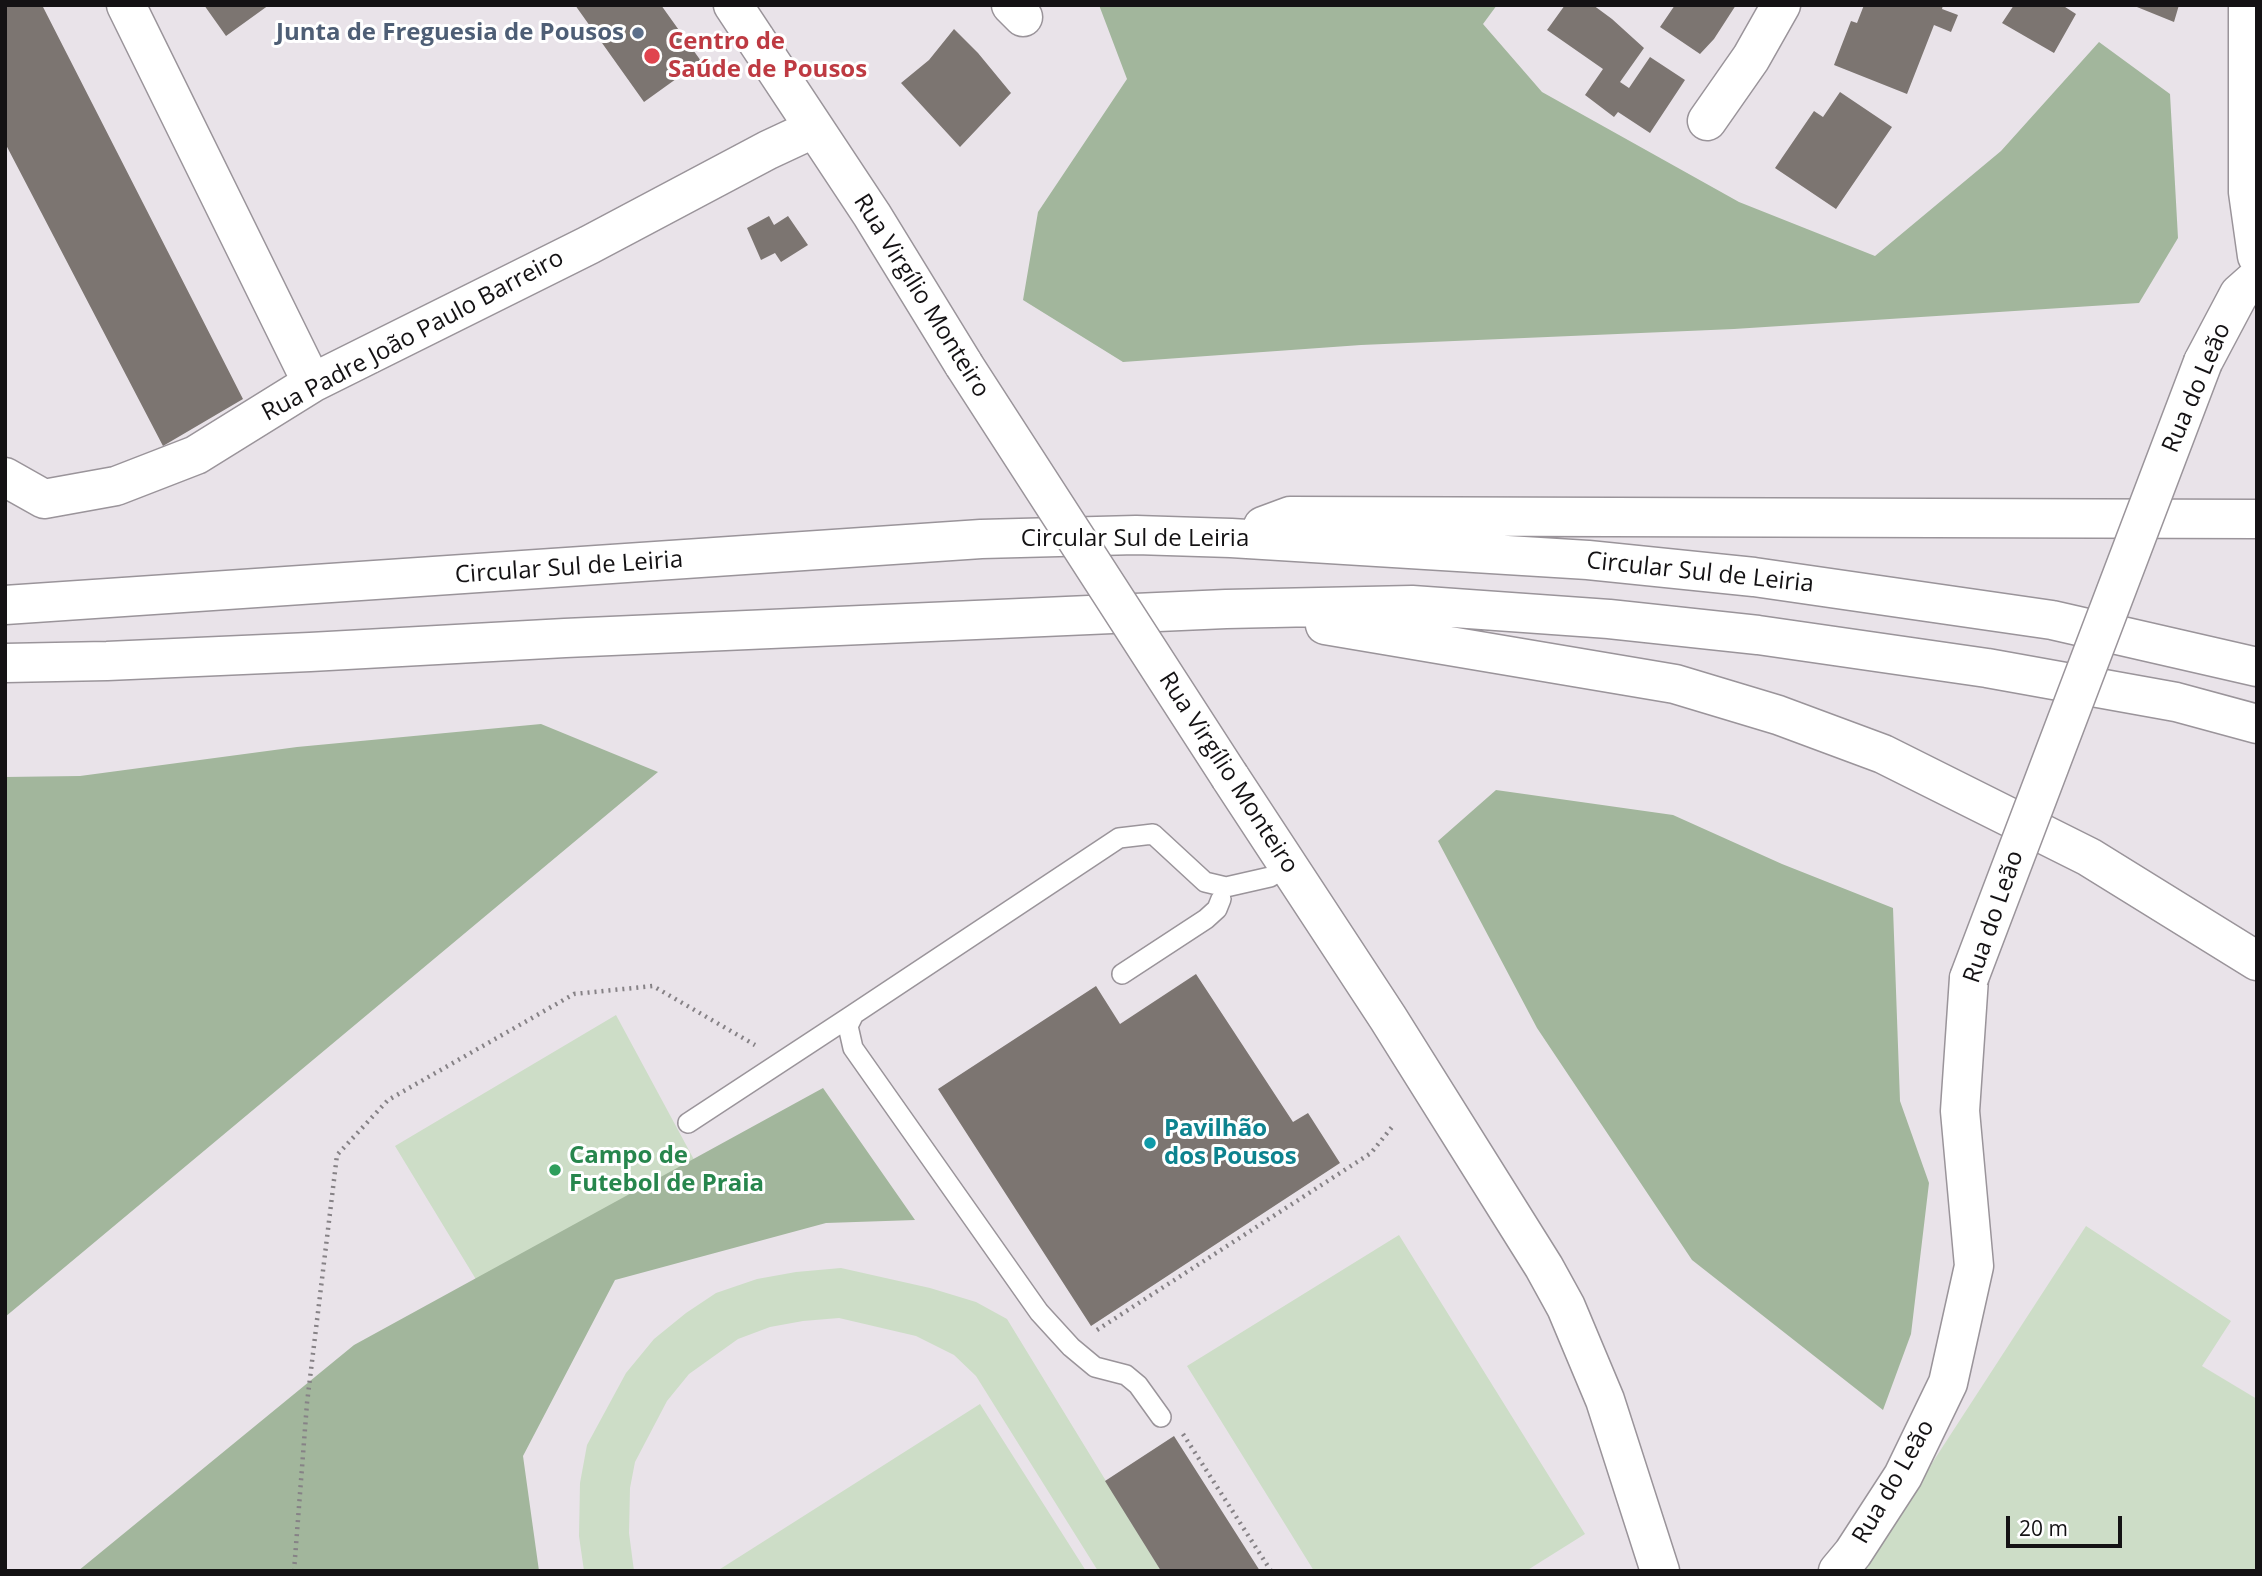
<!DOCTYPE html>
<html>
<head>
<meta charset="utf-8">
<style>
  body { margin:0 }
  #map { position:relative; width:2262px; height:1576px; overflow:hidden; background:#e9e3e9; font-family:"Open Sans",sans-serif }
  canvas { display:block }
  .frame { position:absolute; inset:0; border:7px solid #141214; pointer-events:none }
  .scale { position:absolute; left:2006px; top:1516px; width:116px; height:32px; box-sizing:border-box; border:4px solid #141214; border-top:0; padding-left:9px; font-size:21px; line-height:24px; white-space:nowrap; color:#141214; -webkit-text-stroke:5px #fff; paint-order:stroke }
</style>
</head>
<body>
<div id="map">
<canvas width="2262" height="1576"></canvas>
<div class="frame"></div>
<div class="scale">20 m</div>
</div>
<script>
const g = document.querySelector('canvas').getContext('2d');
g.lineJoin = 'round';
function paint(path, color) { g.fillStyle = color; g.fill(path, 'evenodd'); }
const shape = rows => new Path2D(rows.map(r => 'M' + r).join(''));
function trace(path, color, width, dash) { g.strokeStyle = color; g.lineWidth = width; g.lineCap = dash ? 'butt' : 'round'; g.setLineDash(dash || []); g.stroke(path); }
function drawText(font, color, halo, rows, align = 'center') {
  g.font = font + ' "Open Sans",sans-serif'; g.lineWidth = 6; g.setLineDash([]); g.textBaseline = 'middle'; g.strokeStyle = halo; g.fillStyle = color; for (const [text, x, y, turn = 0] of rows) {
    g.save(); g.translate(x, y); g.rotate((+turn || 0) * Math.PI / 180); g.textAlign = isNaN(turn) ? turn : align; if (halo) g.strokeText(text, 0, 0); g.fillText(text, 0, 0); g.restore();
  }
}
const green = shape([
  [616,1015,712,1193,500,1319,395,1146],
  [2086,1226,2231,1321,2202,1366,2257,1399,2257,1571,1862,1571],
  [1399,1235,1585,1534,1526,1571,1314,1571,1187,1366],
  [841,1268,930,1288,976,1302,1007,1319,1161,1571,1098,1571,976,1376,954,1355,916,1336,839,1318,803,1321,770,1327,738,1339,689,1374,667,1401,635,1462,630,1488,629,1533,634,1571,584,1571,579,1536,580,1483,587,1445,626,1373,654,1339,686,1313,716,1293,757,1279,796,1272],
  [980,1404,1086,1571,717,1571]
]);
const forest = shape([
  [1099,5,1497,5,1483,24,1542,92,1739,202,1875,256,2001,151,2099,42,2170,94,2178,238,2139,303,1734,329,1361,345,1123,362,1023,300,1038,212,1127,79],
  [541,724,658,772,5,1317,5,777,80,776,297,747],
  [1496,790,1673,815,1782,864,1893,908,1900,1101,1929,1183,1911,1334,1883,1410,1692,1260,1537,1028,1438,841],
  [823,1088,915,1220,826,1223,615,1280,523,1456,539,1571,78,1571,354,1345]
]);
const building = shape([
  [5,5,42,5,243,399,163,446,5,143],
  [204,5,269,5,226,36],
  [575,5,661,5,701,61,644,102],
  [1565,5,1593,5,1612,19,1644,48,1620,82,1629,88,1650,57,1685,80,1650,133,1618,112,1614,117,1585,95,1603,69,1547,30],
  [1675,5,1736,5,1714,39,1700,54,1660,27],
  [1864,5,1943,5,1942,9,1958,15,1951,32,1934,25,1907,94,1834,65,1851,21,1857,23],
  [2014,5,2062,5,2076,14,2054,53,2002,23],
  [2132,5,2179,5,2174,22],
  [954,29,978,53,1011,93,960,147,901,83,929,60],
  [1840,92,1892,127,1836,209,1775,168,1814,111,1823,117],
  [769,216,774,225,788,216,808,245,781,262,775,253,761,260,747,228],
  [1196,974,1293,1122,1308,1113,1340,1163,1091,1326,938,1089,1096,986,1120,1024],
  [1174,1436,1260,1571,1161,1571,1105,1481]
]);
const path = shape([
  [1097,1330,1371,1153,1392,1127],
  [1183,1434,1271,1571],
  [294,1571,307,1403,337,1155,388,1100,574,994,653,986,755,1045]
]);
const lane = shape([
  [1122,974,1206,919,1217,909,1221,899],
  [688,1123,854,1014],
  [1161,1417,1138,1385,1126,1375,1095,1367,1071,1347,1039,1312,853,1048,848,1026,854,1014,1119,838,1153,834,1205,882,1226,887,1270,877,1288,866]
]);
const street = shape([
  [126,5,312,383],
  [733,5,872,215,964,365],
  [1011,5,1023,17],
  [2248,5,2248,192,2257,256],
  [1707,121,1751,58,1781,5],
  [2203,362,2239,294,2257,278],
  [5,477,44,499,116,486,196,455,312,383,589,245,768,150,813,129],
  [1230,777,1388,1018,1544,1267,1566,1307,1605,1400,1660,1571],
  [1838,1571,1853,1553,1903,1476,1948,1383,1974,1266,1960,1111,1969,978]
]);
const highway = shape([
  [1263,526,1290,516,2257,519],
  [5,605,981,539,1136,535,1231,538,1588,560,1754,577,2052,620,2257,667],
  [1325,625,1675,684,1778,715,1883,754,2089,857,2257,961],
  [5,663,107,661,310,652,565,638,1226,609,1412,605,1609,619,1758,635,1987,668,2176,702,2257,724]
]);
const streetBridge = shape([
  [964,365,1230,777],
  [1969,978,2203,362]
]);
const markers = [
  [638,33,7,"#5c6f8a"],
  [652,56,9,"#e0444e"],
  [1150,1143,7,"#0f9aa8"],
  [555,1170,7,"#2e9e5b"]
];
const serviceNames = [
  ["Junta de Freguesia de Pousos",624,33]
];
const healthNames = [
  ["Centro de",668,42],
  ["Saúde de Pousos",668,70]
];
const streetNames = [
  ["Rua Virgílio Monteiro",921,296,58],
  ["Rua Padre João Paulo Barreiro",413,336,-28],
  ["Rua do Leão",2197,388,-67],
  ["Circular Sul de Leiria",1135,539],
  ["Circular Sul de Leiria",569,568,-4],
  ["Circular Sul de Leiria",1700,573,6],
  ["Rua Virgílio Monteiro",1228,773,57],
  ["Rua do Leão",1994,917,-71],
  ["Rua do Leão",1894,1482,-60]
];
const cultureNames = [
  ["Pavilhão",1164,1129],
  ["dos Pousos",1164,1157]
];
const leisureNames = [
  ["Campo de",569,1156],
  ["Futebol de Praia",569,1184]
];
paint(green, '#cdddc7');
paint(forest, '#a2b69c');
paint(building, '#7c7571');
trace(lane, '#9a949a', 22);
trace(street, '#9a949a', 41);
trace(highway, '#9a949a', 41);
trace(path, '#868286', 4.5, [2, 5]);
trace(lane, '#fff', 19);
trace(street, '#fff', 38);
trace(highway, '#fff', 38);
trace(streetBridge, '#9a949a', 41, []);
trace(streetBridge, '#fff', 38);
for (const [x, y, r, color] of markers) { const dot = new Path2D(); dot.arc(x, y, r, 0, 2 * Math.PI); g.fillStyle = color; g.fill(dot); trace(dot, '#fff', 2.5); }
drawText('bold 24px', '#4e5e75', '#fff', serviceNames, 'right');
drawText('bold 24px', '#be3a42', '#fff', healthNames, 'left');
drawText('24px', '#141214', '#fff', streetNames);
drawText('bold 24px', '#0d838f', '#fff', cultureNames, 'left');
drawText('bold 24px', '#27864d', '#fff', leisureNames, 'left');
</script>
</body>
</html>
